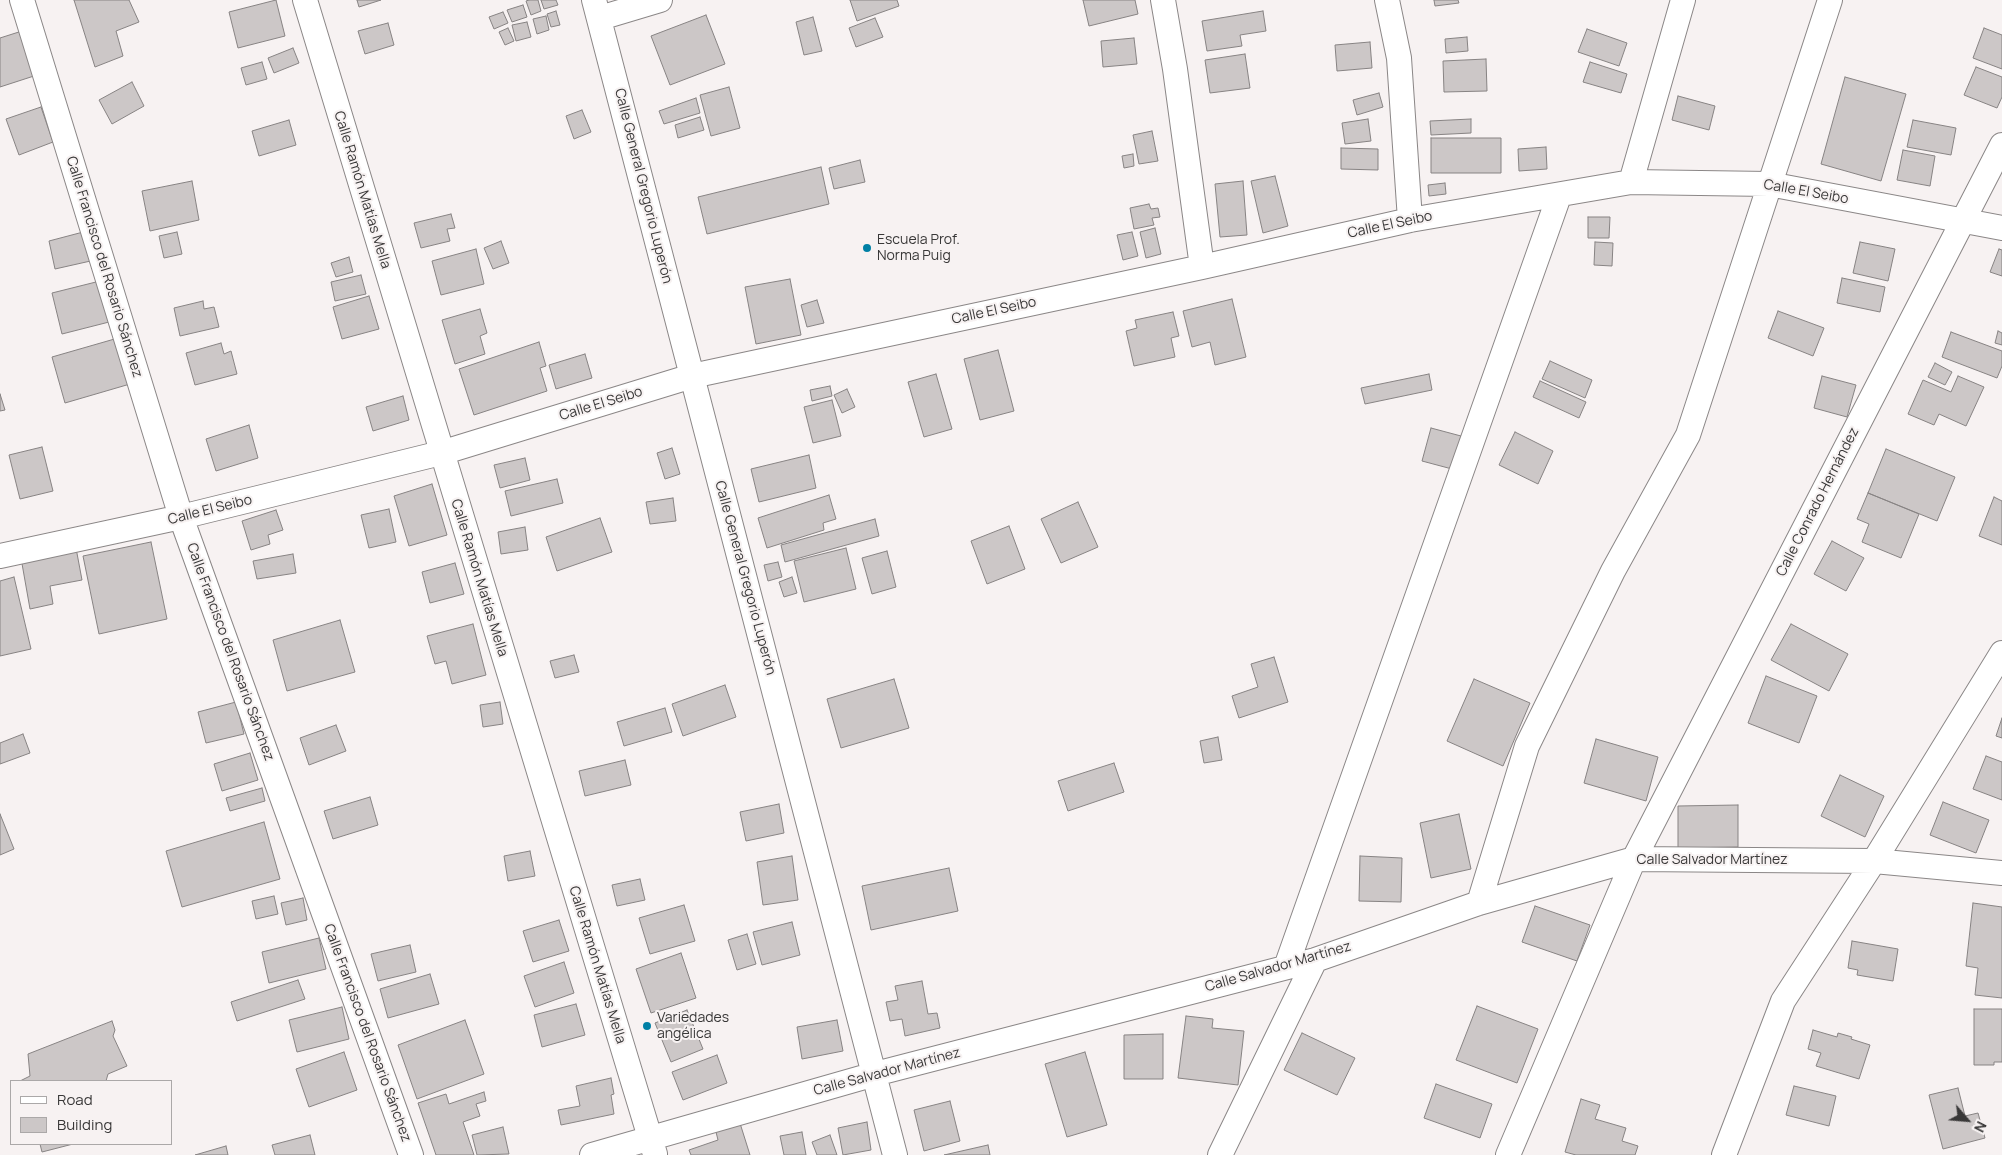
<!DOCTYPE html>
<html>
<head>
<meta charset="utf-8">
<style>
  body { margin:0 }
  #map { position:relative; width:2002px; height:1155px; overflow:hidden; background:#f7f2f2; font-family:Manrope,sans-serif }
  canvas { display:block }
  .legend { position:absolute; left:10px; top:1080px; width:162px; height:65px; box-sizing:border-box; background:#f7f2f2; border:1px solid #aba8a8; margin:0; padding:6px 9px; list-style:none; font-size:15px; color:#393838 }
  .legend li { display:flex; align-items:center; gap:10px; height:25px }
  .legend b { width:25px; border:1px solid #aba8a8 }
  .north { position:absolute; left:1942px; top:1095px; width:50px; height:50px; -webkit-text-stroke:4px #f7f2f2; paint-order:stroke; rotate:117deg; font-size:14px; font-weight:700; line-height:20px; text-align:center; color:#393838 }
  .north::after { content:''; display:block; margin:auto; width:18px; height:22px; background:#393838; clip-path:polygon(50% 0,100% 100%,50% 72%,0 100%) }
</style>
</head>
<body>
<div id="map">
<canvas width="2002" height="1155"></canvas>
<ul class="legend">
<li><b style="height:6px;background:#fff"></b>Road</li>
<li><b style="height:14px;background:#ccc7c7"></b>Building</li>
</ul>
<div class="north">N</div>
</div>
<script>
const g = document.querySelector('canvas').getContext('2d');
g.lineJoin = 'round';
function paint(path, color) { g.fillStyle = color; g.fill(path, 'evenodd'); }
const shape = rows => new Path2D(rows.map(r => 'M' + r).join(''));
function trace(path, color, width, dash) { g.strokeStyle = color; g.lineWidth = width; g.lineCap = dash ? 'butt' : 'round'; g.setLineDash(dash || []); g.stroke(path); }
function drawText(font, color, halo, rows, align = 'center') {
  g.font = font + ' Manrope,sans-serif'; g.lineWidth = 4; g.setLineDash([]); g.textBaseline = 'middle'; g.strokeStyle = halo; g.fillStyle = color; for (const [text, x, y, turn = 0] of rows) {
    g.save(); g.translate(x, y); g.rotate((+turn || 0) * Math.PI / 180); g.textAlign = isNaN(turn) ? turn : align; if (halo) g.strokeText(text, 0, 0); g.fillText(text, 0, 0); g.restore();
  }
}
const building = shape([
  [74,0,129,0,139,22,116,31,123,56,95,67,74,0],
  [276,0,285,36,238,48,229,12,276,0],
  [357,0,381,0,359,7,357,0],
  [529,0,538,0,541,11,531,15,526,1,529,0],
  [541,0,556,0,558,5,544,9,541,0],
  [850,0,897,0,899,6,857,21,850,0],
  [1083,0,1135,0,1138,14,1089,26,1083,0],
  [1434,0,1458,0,1459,3,1435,6,1434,0],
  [523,5,527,17,512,22,507,10,523,5],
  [556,11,560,25,551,27,547,14,556,11],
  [1263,11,1266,31,1240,35,1242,46,1207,51,1202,21,1263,11],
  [503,12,508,23,494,29,489,17,503,12],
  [706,15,725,64,670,85,651,36,706,15],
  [546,16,549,30,537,34,533,19,546,16],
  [813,17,822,51,804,55,796,22,813,17],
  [875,18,883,37,856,47,849,28,875,18],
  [527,22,531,37,516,41,512,25,527,22],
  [388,23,394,45,365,54,358,31,388,23],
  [508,28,514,41,505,45,499,32,508,28],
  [1984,28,2002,35,2002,69,1973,58,1984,28],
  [1587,29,1627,43,1619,66,1578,52,1587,29],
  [22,31,37,75,0,87,0,38,22,31],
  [1467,37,1468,51,1446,53,1445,39,1467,37],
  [1134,38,1137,64,1103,67,1101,41,1134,38],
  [1370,42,1372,68,1337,71,1335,45,1370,42],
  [293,48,299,63,274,73,268,58,293,48],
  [1245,54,1250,88,1210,93,1205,60,1245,54],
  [1486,59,1487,91,1444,92,1443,61,1486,59],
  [262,62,267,79,246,85,241,68,262,62],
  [1590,62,1627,74,1621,93,1583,82,1590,62],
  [1976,67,2002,77,2002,97,1997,108,1964,95,1976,67],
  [1845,77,1906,94,1881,181,1821,164,1845,77],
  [132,82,144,106,112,124,99,100,132,82],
  [729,87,740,128,711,136,700,95,729,87],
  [1379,93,1383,107,1357,115,1353,100,1379,93],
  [1678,96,1715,106,1709,130,1672,120,1678,96],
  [696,98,700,113,664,124,659,111,696,98],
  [41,107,53,142,19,155,6,119,41,107],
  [582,110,591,132,574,139,566,116,582,110],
  [700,117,704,130,678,138,675,125,700,117],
  [1368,119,1371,141,1345,144,1342,123,1368,119],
  [1471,119,1471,133,1431,135,1430,121,1471,119],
  [289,120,296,145,259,156,252,131,289,120],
  [1913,120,1956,128,1951,155,1907,147,1913,120],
  [1152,131,1158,161,1139,164,1133,135,1152,131],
  [1431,138,1501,138,1501,173,1431,173,1431,138],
  [1546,147,1547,169,1519,171,1518,149,1546,147],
  [1341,148,1378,149,1378,170,1341,169,1341,148],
  [1903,150,1935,156,1930,186,1897,180,1903,150],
  [1133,154,1134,166,1124,168,1122,156,1133,154],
  [860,160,865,182,834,189,829,168,860,160],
  [821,167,829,204,707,234,698,197,821,167],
  [1275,176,1288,226,1263,233,1251,181,1275,176],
  [192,181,199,220,150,231,142,191,192,181],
  [1243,181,1247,235,1220,237,1215,184,1243,181],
  [1445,183,1446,194,1429,196,1428,185,1445,183],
  [1149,204,1151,209,1158,208,1160,217,1152,218,1154,225,1134,229,1130,208,1149,204],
  [451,214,455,228,447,229,450,241,421,248,414,223,451,214],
  [1588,217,1610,217,1609,238,1588,238,1588,217],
  [1155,228,1161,254,1146,258,1140,232,1155,228],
  [87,231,95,260,55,269,49,241,87,231],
  [177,232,182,254,164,258,159,236,177,232],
  [1132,232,1138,256,1123,260,1117,235,1132,232],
  [501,241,509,263,493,269,484,248,501,241],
  [1595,242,1613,243,1612,266,1594,265,1595,242],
  [1860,242,1895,249,1888,281,1853,273,1860,242],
  [476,249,484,284,441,295,432,261,476,249],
  [1999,249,2002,250,2002,276,1990,272,1999,249],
  [349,257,353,272,336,277,331,263,349,257],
  [361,275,366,294,335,301,331,282,361,275],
  [1842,278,1885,287,1880,312,1837,303,1842,278],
  [790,279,801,335,756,344,745,287,790,279],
  [104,280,113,321,62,334,52,293,104,280],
  [369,296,379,329,342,339,333,307,369,296],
  [1232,299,1246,357,1215,365,1210,342,1192,347,1183,311,1232,299],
  [817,300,824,323,807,327,801,305,817,300],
  [203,301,204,309,214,307,219,327,180,336,174,308,203,301],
  [480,309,487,333,480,336,485,354,455,364,442,320,480,309],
  [1778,311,1824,328,1813,356,1768,338,1778,311],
  [1173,312,1179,336,1171,338,1175,357,1134,366,1126,331,1137,328,1135,320,1173,312],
  [1998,331,2002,333,2002,345,1995,343,1998,331],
  [1951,332,2002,351,2002,366,1997,378,1942,357,1951,332],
  [118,338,130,384,65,403,52,357,118,338],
  [539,342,546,366,540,368,547,391,474,415,459,369,539,342],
  [221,343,224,354,231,351,237,374,195,385,186,353,221,343],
  [998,350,1014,411,980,420,964,359,998,350],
  [585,354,592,378,556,389,549,365,585,354],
  [1550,361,1592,380,1585,398,1542,379,1550,361],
  [1935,363,1952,372,1945,385,1928,377,1935,363],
  [936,374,952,429,924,437,908,382,936,374],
  [1429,374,1432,390,1365,404,1361,388,1429,374],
  [1822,376,1856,385,1847,417,1814,408,1822,376],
  [1958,376,1984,387,1966,426,1939,414,1934,425,1908,414,1923,380,1951,392,1958,376],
  [1540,381,1586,402,1579,418,1533,397,1540,381],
  [830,386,832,396,812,401,810,390,830,386],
  [847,389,855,407,842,413,834,395,847,389],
  [0,394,5,410,0,411,0,394],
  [403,396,409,420,373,431,366,407,403,396],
  [832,400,841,436,813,443,804,407,832,400],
  [249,425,258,458,216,471,206,439,249,425],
  [1431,428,1461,436,1452,469,1422,461,1431,428],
  [1515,432,1553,451,1538,484,1499,465,1515,432],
  [42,447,53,491,20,499,9,455,42,447],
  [672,448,680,474,665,479,657,453,672,448],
  [1886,449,1955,477,1937,521,1868,493,1886,449],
  [809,455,816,488,759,502,751,469,809,455],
  [525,458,530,480,500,488,494,465,525,458],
  [557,479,563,503,511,516,505,491,557,479],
  [432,484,447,535,409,546,394,496,432,484],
  [1868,493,1919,514,1901,558,1862,542,1869,524,1857,519,1868,493],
  [829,495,836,519,823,523,824,530,767,548,758,518,829,495],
  [1994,497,2002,501,2002,545,1979,536,1994,497],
  [673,498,676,521,650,524,646,502,673,498],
  [1078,502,1098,547,1061,563,1041,519,1078,502],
  [389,509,396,542,369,548,361,515,389,509],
  [276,510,283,530,268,535,270,544,251,550,242,521,276,510],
  [600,518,612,552,557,571,546,537,600,518],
  [875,519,879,536,785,562,781,545,875,519],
  [1009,526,1025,569,987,584,971,541,1009,526],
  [525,527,528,550,501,554,498,532,525,527],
  [1832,541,1864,558,1846,591,1814,574,1832,541],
  [151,542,167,619,99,634,83,556,151,542],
  [76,548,82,580,50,586,53,604,30,609,21,558,76,548],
  [846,548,856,589,804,602,794,561,846,548],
  [887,551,896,587,872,594,862,558,887,551],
  [293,554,296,573,257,579,253,561,293,554],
  [778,562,782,577,768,581,764,565,778,562],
  [455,563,464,594,430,603,422,572,455,563],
  [14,577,31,649,0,656,0,581,14,577],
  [792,577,797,593,784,597,779,582,792,577],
  [340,620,355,672,287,691,273,640,340,620],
  [473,624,486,675,452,684,446,661,435,664,427,636,473,624],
  [1791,624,1848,654,1829,691,1771,660,1791,624],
  [574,655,579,672,555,678,550,661,574,655],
  [1274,657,1288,702,1239,718,1232,696,1258,687,1251,664,1274,657],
  [1766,676,1817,696,1799,743,1748,723,1766,676],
  [894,679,909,728,841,748,827,699,894,679],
  [1474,679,1530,703,1503,766,1447,741,1474,679],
  [725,685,736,717,683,736,672,704,725,685],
  [236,702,244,734,206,743,198,712,236,702],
  [500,702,503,724,483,727,480,705,500,702],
  [665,708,672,732,624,746,617,722,665,708],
  [2002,718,2002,738,1996,736,2002,718],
  [336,725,346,751,309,765,300,738,336,725],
  [23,734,30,753,0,764,0,743,23,734],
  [1218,737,1222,760,1204,763,1200,741,1218,737],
  [1596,739,1658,757,1646,801,1584,783,1596,739],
  [250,753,258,780,222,791,214,764,250,753],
  [1986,756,2002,762,2002,800,1973,789,1986,756],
  [625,760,631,785,585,796,579,771,625,760],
  [1114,763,1124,792,1068,811,1058,781,1114,763],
  [1840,775,1884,796,1865,837,1821,816,1840,775],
  [262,788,265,801,230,811,226,798,262,788],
  [370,797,378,825,333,839,324,811,370,797],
  [1943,802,1989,820,1976,853,1930,835,1943,802],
  [779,804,784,833,746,841,740,812,779,804],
  [1738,805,1738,847,1678,848,1678,806,1738,805],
  [0,814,14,849,0,855,0,814],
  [1459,814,1471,869,1431,878,1420,823,1459,814],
  [264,822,280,879,182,907,166,851,264,822],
  [530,851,535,876,508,881,504,856,530,851],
  [792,856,798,900,763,905,757,862,792,856],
  [1360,856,1402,858,1401,902,1359,901,1360,856],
  [949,868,958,911,871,930,862,886,949,868],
  [640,879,645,900,617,906,612,885,640,879],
  [274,896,278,914,256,919,252,901,274,896],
  [303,898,307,920,286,925,281,903,303,898],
  [1973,903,2002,907,2002,998,1975,995,1978,968,1966,966,1973,903],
  [684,905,695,941,650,954,639,918,684,905],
  [1535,906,1590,925,1577,961,1522,942,1535,906],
  [559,920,569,951,533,962,523,931,559,920],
  [792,922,800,955,762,965,753,932,792,922],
  [747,934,756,964,737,970,728,940,747,934],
  [319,938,326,969,269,983,262,952,319,938],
  [1852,941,1898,949,1893,981,1857,975,1858,970,1848,968,1852,941],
  [410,945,416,972,378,981,371,954,410,945],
  [681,953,696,998,651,1013,636,969,681,953],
  [564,962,574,993,535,1007,524,976,564,962],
  [430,974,439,1004,388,1018,380,989,430,974],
  [298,980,305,999,237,1021,231,1002,298,980],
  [922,981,928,1014,937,1013,940,1028,905,1036,902,1019,890,1021,886,1002,898,1000,895,986,922,981],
  [576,1004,585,1035,542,1047,534,1015,576,1004],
  [1477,1006,1538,1029,1517,1083,1456,1060,1477,1006],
  [342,1007,349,1039,297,1052,289,1020,342,1007],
  [1974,1009,2002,1009,2002,1062,1994,1062,1994,1065,1974,1065,1974,1009],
  [687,1010,703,1049,671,1062,655,1023,687,1010],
  [1186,1016,1213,1019,1212,1028,1244,1031,1238,1085,1178,1078,1186,1016],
  [465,1020,484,1074,417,1099,398,1045,465,1020],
  [837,1020,843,1051,802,1059,797,1027,837,1020],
  [112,1021,115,1030,113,1036,127,1066,108,1074,106,1081,20,1081,30,1076,28,1054,112,1021],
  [1813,1030,1837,1037,1838,1033,1852,1037,1851,1039,1870,1045,1859,1079,1816,1066,1821,1053,1808,1049,1813,1030],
  [1302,1033,1355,1058,1337,1095,1284,1070,1302,1033],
  [1163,1034,1163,1079,1124,1079,1124,1035,1163,1034],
  [344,1052,357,1090,309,1107,296,1069,344,1052],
  [1085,1052,1107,1125,1067,1137,1045,1064,1085,1052],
  [717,1055,727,1083,683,1100,672,1072,717,1055],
  [611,1078,614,1094,611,1095,614,1114,561,1125,558,1110,580,1106,576,1086,611,1078],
  [1436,1084,1492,1104,1480,1138,1424,1118,1436,1084],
  [1794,1086,1836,1096,1829,1126,1786,1115,1794,1086],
  [1958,1088,1965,1116,1978,1113,1985,1138,1943,1149,1929,1095,1958,1088],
  [484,1092,486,1101,476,1104,480,1116,463,1122,474,1155,436,1155,418,1103,446,1094,449,1104,484,1092],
  [1581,1099,1600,1105,1595,1119,1626,1128,1622,1141,1638,1146,1635,1155,1576,1155,1565,1152,1581,1099],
  [950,1101,960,1141,924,1151,914,1110,950,1101],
  [739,1120,750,1155,691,1155,689,1150,718,1140,715,1128,739,1120],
  [867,1122,871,1150,843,1155,838,1128,867,1122],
  [503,1127,509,1154,477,1155,472,1135,503,1127],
  [802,1132,806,1155,784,1155,780,1136,802,1132],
  [310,1135,315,1155,275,1155,272,1145,310,1135],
  [830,1135,837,1155,817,1155,812,1142,830,1135],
  [40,1144,73,1144,42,1152,40,1144],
  [988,1145,990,1155,944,1155,988,1145],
  [226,1146,228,1155,195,1155,226,1146]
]);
const minor = shape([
  [22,0,181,517,411,1155],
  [305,0,655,1154],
  [594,0,895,1155],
  [1163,0,1175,69,1202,267],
  [1387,0,1399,58,1410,220],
  [600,18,660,0],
  [1631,182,1683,0],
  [0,556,181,517,441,453,692,376,1202,267,1410,220,1631,182,1769,184,2002,228],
  [1479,903,1527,746,1613,571,1688,435,1830,0],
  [1286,967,1559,196],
  [592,1155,875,1074,1315,960,1479,903,1634,859,1874,861,2002,873],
  [1220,1155,1315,960],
  [1508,1155,1634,859,2002,145],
  [1724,1155,1783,1001,1874,861,2002,653]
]);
const markers = [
  [867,248,5,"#0080a5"],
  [647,1026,5,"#0080a5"]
];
const streetNames = [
  ["Calle General Gregorio Luperón",643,186,76],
  ["Calle Ramón Matías Mella",362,190,73],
  ["Calle El Seibo",1806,192,10],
  ["Calle El Seibo",1390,225,-12],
  ["Calle Francisco del Rosario Sánchez",104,267,73],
  ["Calle El Seibo",994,311,-12],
  ["Calle El Seibo",601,404,-17],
  ["Calle Conrado Hernández",1818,502,-63],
  ["Calle El Seibo",210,510,-14],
  ["Calle Ramón Matías Mella",479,578,73],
  ["Calle General Gregorio Luperón",745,578,75],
  ["Calle Francisco del Rosario Sánchez",230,652,70],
  ["Calle Salvador Martínez",1712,860],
  ["Calle Ramón Matías Mella",597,965,73],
  ["Calle Salvador Martínez",1278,967,-16],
  ["Calle Francisco del Rosario Sánchez",367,1033,70],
  ["Calle Salvador Martínez",887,1072,-15]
];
const poiNames = [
  ["Escuela Prof.",877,240],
  ["Norma Puig",877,256],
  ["Variedades",657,1018],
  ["angélica",657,1034]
];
paint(building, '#ccc7c7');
trace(building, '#878383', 1);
trace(minor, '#8b8787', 26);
trace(minor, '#fff', 24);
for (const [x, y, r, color] of markers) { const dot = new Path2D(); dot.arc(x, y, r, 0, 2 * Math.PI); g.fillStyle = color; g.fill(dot); trace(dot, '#f7f2f2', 2); }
drawText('14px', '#393838', '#f7f2f2', streetNames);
drawText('14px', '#393838', '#f7f2f2', poiNames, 'left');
</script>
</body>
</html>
